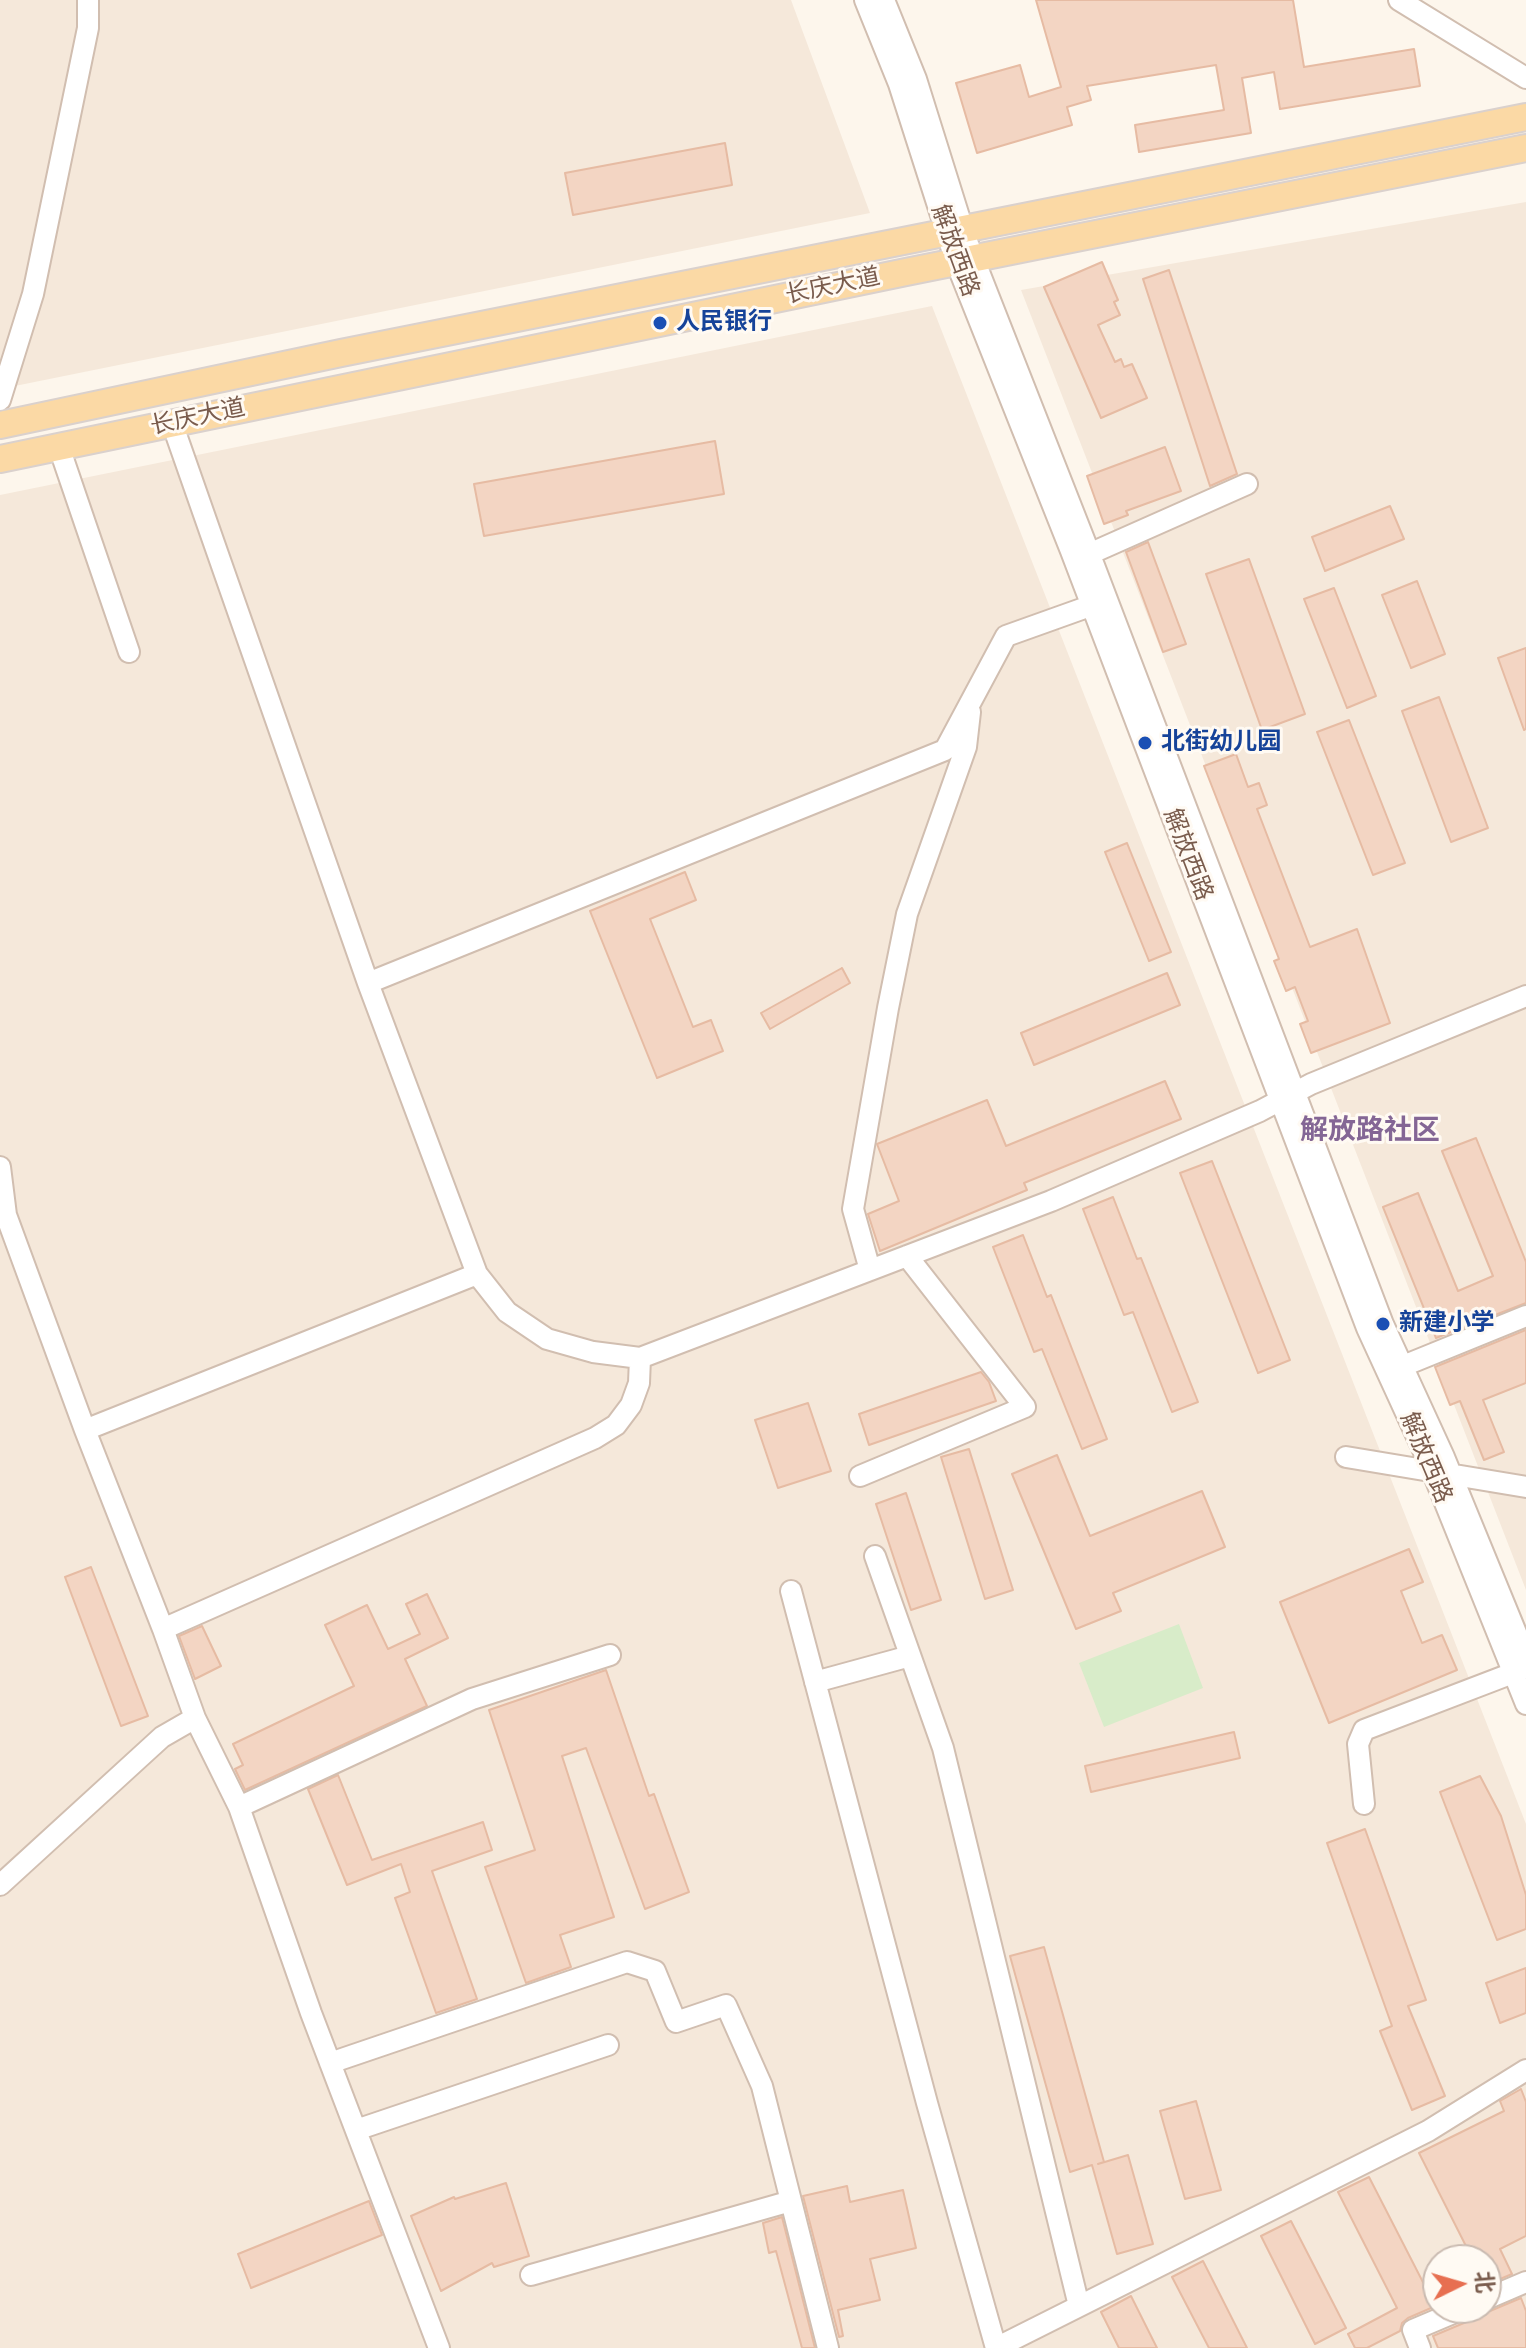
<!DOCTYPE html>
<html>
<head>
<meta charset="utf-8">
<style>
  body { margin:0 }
  #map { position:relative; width:1526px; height:2348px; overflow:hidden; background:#fdf6ec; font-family:Poppins,"Noto Sans SC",sans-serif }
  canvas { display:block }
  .north { position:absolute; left:1422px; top:2244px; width:80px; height:80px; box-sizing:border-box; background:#fffaf3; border:2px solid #cabbb1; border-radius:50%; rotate:85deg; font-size:22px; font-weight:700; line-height:32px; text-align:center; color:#7a5c4d }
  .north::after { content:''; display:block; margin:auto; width:28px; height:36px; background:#e76f51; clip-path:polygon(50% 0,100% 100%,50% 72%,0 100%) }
</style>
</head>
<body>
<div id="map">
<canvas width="1526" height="2348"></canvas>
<div class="north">北</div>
</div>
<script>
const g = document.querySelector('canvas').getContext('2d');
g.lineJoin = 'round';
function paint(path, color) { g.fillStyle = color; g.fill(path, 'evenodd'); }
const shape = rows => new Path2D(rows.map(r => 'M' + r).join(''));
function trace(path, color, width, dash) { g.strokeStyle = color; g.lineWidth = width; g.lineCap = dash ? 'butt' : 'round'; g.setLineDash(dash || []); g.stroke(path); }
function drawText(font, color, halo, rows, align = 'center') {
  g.font = font + ' Poppins,"Noto Sans SC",sans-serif'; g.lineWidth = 6; g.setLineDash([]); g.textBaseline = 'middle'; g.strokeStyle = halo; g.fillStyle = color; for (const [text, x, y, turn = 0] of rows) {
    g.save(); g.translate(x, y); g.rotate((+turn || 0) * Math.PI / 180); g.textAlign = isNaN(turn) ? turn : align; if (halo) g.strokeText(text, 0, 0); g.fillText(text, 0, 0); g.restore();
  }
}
const residential = shape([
  [0,0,791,0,870,213,0,389],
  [1526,202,1526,1590,1021,290],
  [932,306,1526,1824,1526,2348,0,2348,0,495],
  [1438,2260,1486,2260,1486,2308,1438,2308]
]);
const green = shape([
  [1179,1624,1203,1688,1104,1727,1079,1663]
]);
const building = shape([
  [1036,0,1293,0,1304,67,1414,49,1420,86,1280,109,1274,72,1242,78,1251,133,1139,152,1135,125,1224,110,1216,65,1087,86,1091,100,1067,107,1072,125,977,153,956,83,1020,65,1029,97,1061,87,1036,0],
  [725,143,732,185,573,215,565,173,725,143],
  [1102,262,1118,300,1114,302,1120,315,1098,325,1115,362,1121,359,1124,367,1132,364,1147,398,1101,418,1044,287,1102,262],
  [1169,270,1237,474,1210,486,1143,279,1169,270],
  [715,441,724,494,484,536,474,484,715,441],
  [1165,447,1181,491,1126,511,1128,515,1104,524,1087,476,1165,447],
  [1390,506,1404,539,1325,571,1312,537,1390,506],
  [1148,542,1186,644,1163,652,1126,552,1148,542],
  [1249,559,1305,714,1262,730,1206,574,1249,559],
  [1417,581,1445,654,1411,668,1382,595,1417,581],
  [1334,588,1376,696,1347,708,1304,599,1334,588],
  [1526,648,1526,729,1524,730,1498,658,1526,648],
  [1439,697,1488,828,1451,842,1402,711,1439,697],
  [1349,720,1405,863,1373,875,1317,732,1349,720],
  [1236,754,1248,787,1259,783,1267,805,1257,809,1310,947,1357,929,1390,1023,1311,1053,1300,1024,1308,1021,1295,987,1286,991,1274,961,1279,959,1204,766,1236,754],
  [1127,843,1171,952,1149,961,1105,852,1127,843],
  [685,872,696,900,650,919,693,1027,711,1020,723,1051,657,1078,590,911,685,872],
  [842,968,850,983,770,1029,761,1013,842,968],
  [1167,973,1180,1005,1034,1065,1021,1033,1167,973],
  [1165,1081,1181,1119,1024,1183,1027,1190,880,1251,868,1214,899,1201,877,1144,987,1100,1006,1146,1165,1081],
  [1476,1138,1526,1262,1526,1303,1436,1338,1383,1207,1418,1193,1458,1291,1493,1276,1442,1151,1476,1138],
  [1212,1161,1290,1360,1258,1373,1180,1173,1212,1161],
  [1113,1197,1137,1259,1141,1258,1198,1402,1172,1412,1133,1312,1124,1315,1083,1209,1113,1197],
  [1023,1235,1047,1297,1051,1295,1107,1439,1082,1449,1042,1349,1034,1352,993,1247,1023,1235],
  [1526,1330,1526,1383,1483,1400,1504,1452,1484,1460,1460,1401,1450,1405,1435,1367,1526,1330],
  [981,1372,989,1382,996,1401,869,1445,859,1414,981,1372],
  [808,1403,831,1471,778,1488,755,1420,808,1403],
  [969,1449,1013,1590,985,1599,941,1457,969,1449],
  [1057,1455,1090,1536,1202,1491,1225,1547,1113,1593,1121,1611,1076,1629,1012,1474,1057,1455],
  [906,1493,941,1600,911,1610,876,1504,906,1493],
  [1409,1549,1423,1582,1401,1591,1422,1643,1442,1635,1457,1670,1329,1723,1280,1602,1409,1549],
  [91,1567,148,1716,121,1726,65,1577,91,1567],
  [427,1594,448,1638,405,1659,427,1706,245,1790,235,1769,243,1765,233,1744,354,1686,325,1625,367,1605,388,1649,420,1634,406,1604,427,1594],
  [202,1626,221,1666,195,1679,179,1636,202,1626],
  [606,1670,649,1796,654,1794,689,1892,645,1909,586,1748,562,1756,614,1917,560,1935,571,1967,526,1983,485,1867,535,1850,489,1710,606,1670],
  [1234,1732,1240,1758,1091,1792,1085,1766,1234,1732],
  [338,1775,372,1860,483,1822,492,1850,432,1871,477,1999,436,2013,395,1898,410,1892,401,1864,347,1885,308,1789,338,1775],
  [1480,1776,1501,1816,1526,1895,1526,1929,1497,1940,1440,1792,1480,1776],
  [1365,1829,1426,2000,1408,2006,1445,2096,1412,2110,1380,2031,1392,2026,1327,1843,1365,1829],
  [1044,1947,1104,2162,1098,2164,1128,2155,1153,2244,1117,2254,1092,2165,1070,2172,1010,1956,1044,1947],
  [1526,1968,1526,2013,1500,2023,1486,1983,1526,1968],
  [1521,2089,1526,2102,1526,2236,1500,2249,1512,2274,1486,2285,1486,2260,1473,2260,1419,2153,1504,2111,1500,2101,1521,2089],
  [1196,2101,1221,2190,1185,2199,1160,2111,1196,2101],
  [1369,2177,1428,2292,1438,2286,1438,2305,1408,2318,1402,2323,1400,2331,1367,2348,1355,2348,1348,2334,1397,2308,1338,2192,1369,2177],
  [506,2183,529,2256,494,2267,492,2263,441,2291,411,2216,454,2197,455,2199,506,2183],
  [847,2186,850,2202,903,2190,916,2248,870,2259,880,2300,838,2310,843,2336,839,2337,803,2196,847,2186],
  [369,2201,382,2235,251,2288,238,2254,369,2201],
  [782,2217,815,2348,802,2348,776,2251,769,2253,763,2223,782,2217],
  [1291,2221,1346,2328,1315,2344,1261,2236,1291,2221],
  [1203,2261,1247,2348,1209,2348,1172,2277,1203,2261],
  [1131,2296,1157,2348,1119,2348,1101,2312,1131,2296],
  [1521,2298,1526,2311,1526,2348,1438,2348,1433,2336,1471,2320,1478,2309,1490,2311,1521,2298]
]);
const minor = shape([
  [865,0,899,84,956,262,1071,551,1367,1328,1429,1463,1526,1704],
  [884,0,916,79,966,239,1085,542,1383,1324,1444,1457,1526,1657],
  [1399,0,1526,78],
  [0,400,33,294,88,28,88,0],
  [172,423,368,983,477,1274,507,1312,547,1339,593,1352,640,1358,1051,1201,1260,1111,1311,1084,1526,996],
  [59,447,129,652],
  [1078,559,1247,484],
  [368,983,945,750,1006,636,1104,601],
  [0,1167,6,1215,85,1430,163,1629,195,1718,239,1807,311,2013,439,2348],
  [870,1270,853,1209,888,1008,907,914,966,747,970,712],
  [1403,1366,1526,1316],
  [85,1430,477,1274],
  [1346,1457,1526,1487],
  [860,1476,1025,1407,907,1256],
  [875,1556,943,1748,1079,2306],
  [791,1591,927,2103,996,2348],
  [163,1629,595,1438,616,1425,631,1405,639,1383,640,1358],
  [815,1682,910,1656],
  [1364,1804,1358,1744,1364,1730,1526,1668],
  [239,1807,472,1699,610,1655],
  [0,1885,162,1737,195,1718],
  [330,2063,627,1962,655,1971,676,2022,726,2005,762,2086,828,2348],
  [356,2130,608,2045],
  [531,2275,791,2201],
  [1486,2299,1526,2282],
  [996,2348,1428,2131,1526,2070],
  [1420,2348,1413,2330,1465,2308]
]);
const major = shape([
  [0,425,341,353,1526,117],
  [0,459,906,272,1526,148]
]);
const markers = [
  [660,323,8,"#1a4fb4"],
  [1145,743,8,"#1a4fb4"],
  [1383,1324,8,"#1a4fb4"]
];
const streetNames = [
  ["解放西路",954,251,70],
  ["长庆大道",833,287,-12],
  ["长庆大道",198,418,-12],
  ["解放西路",1187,855,69],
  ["解放西路",1425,1458,67]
];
const transitNames = [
  ["人民银行",676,323],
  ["北街幼儿园",1161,743],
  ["新建小学",1399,1324]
];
const quarterNames = [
  ["解放路社区",1370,1132]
];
paint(residential, '#f5e8da');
paint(green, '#d8ecc9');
paint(building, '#f3d5c3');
trace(building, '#e6bba3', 2);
trace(minor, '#d1beb0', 24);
trace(major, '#dad1cd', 30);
trace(minor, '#fff', 20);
trace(major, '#fbd9a5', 26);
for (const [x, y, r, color] of markers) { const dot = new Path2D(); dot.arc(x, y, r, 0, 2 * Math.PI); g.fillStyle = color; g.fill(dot); trace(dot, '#fffaf3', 3); }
drawText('24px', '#7a5c4d', '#fffaf3', streetNames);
drawText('bold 24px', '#164399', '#fffaf3', transitNames, 'left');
drawText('bold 28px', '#846695', '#fffaf3', quarterNames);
</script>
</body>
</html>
